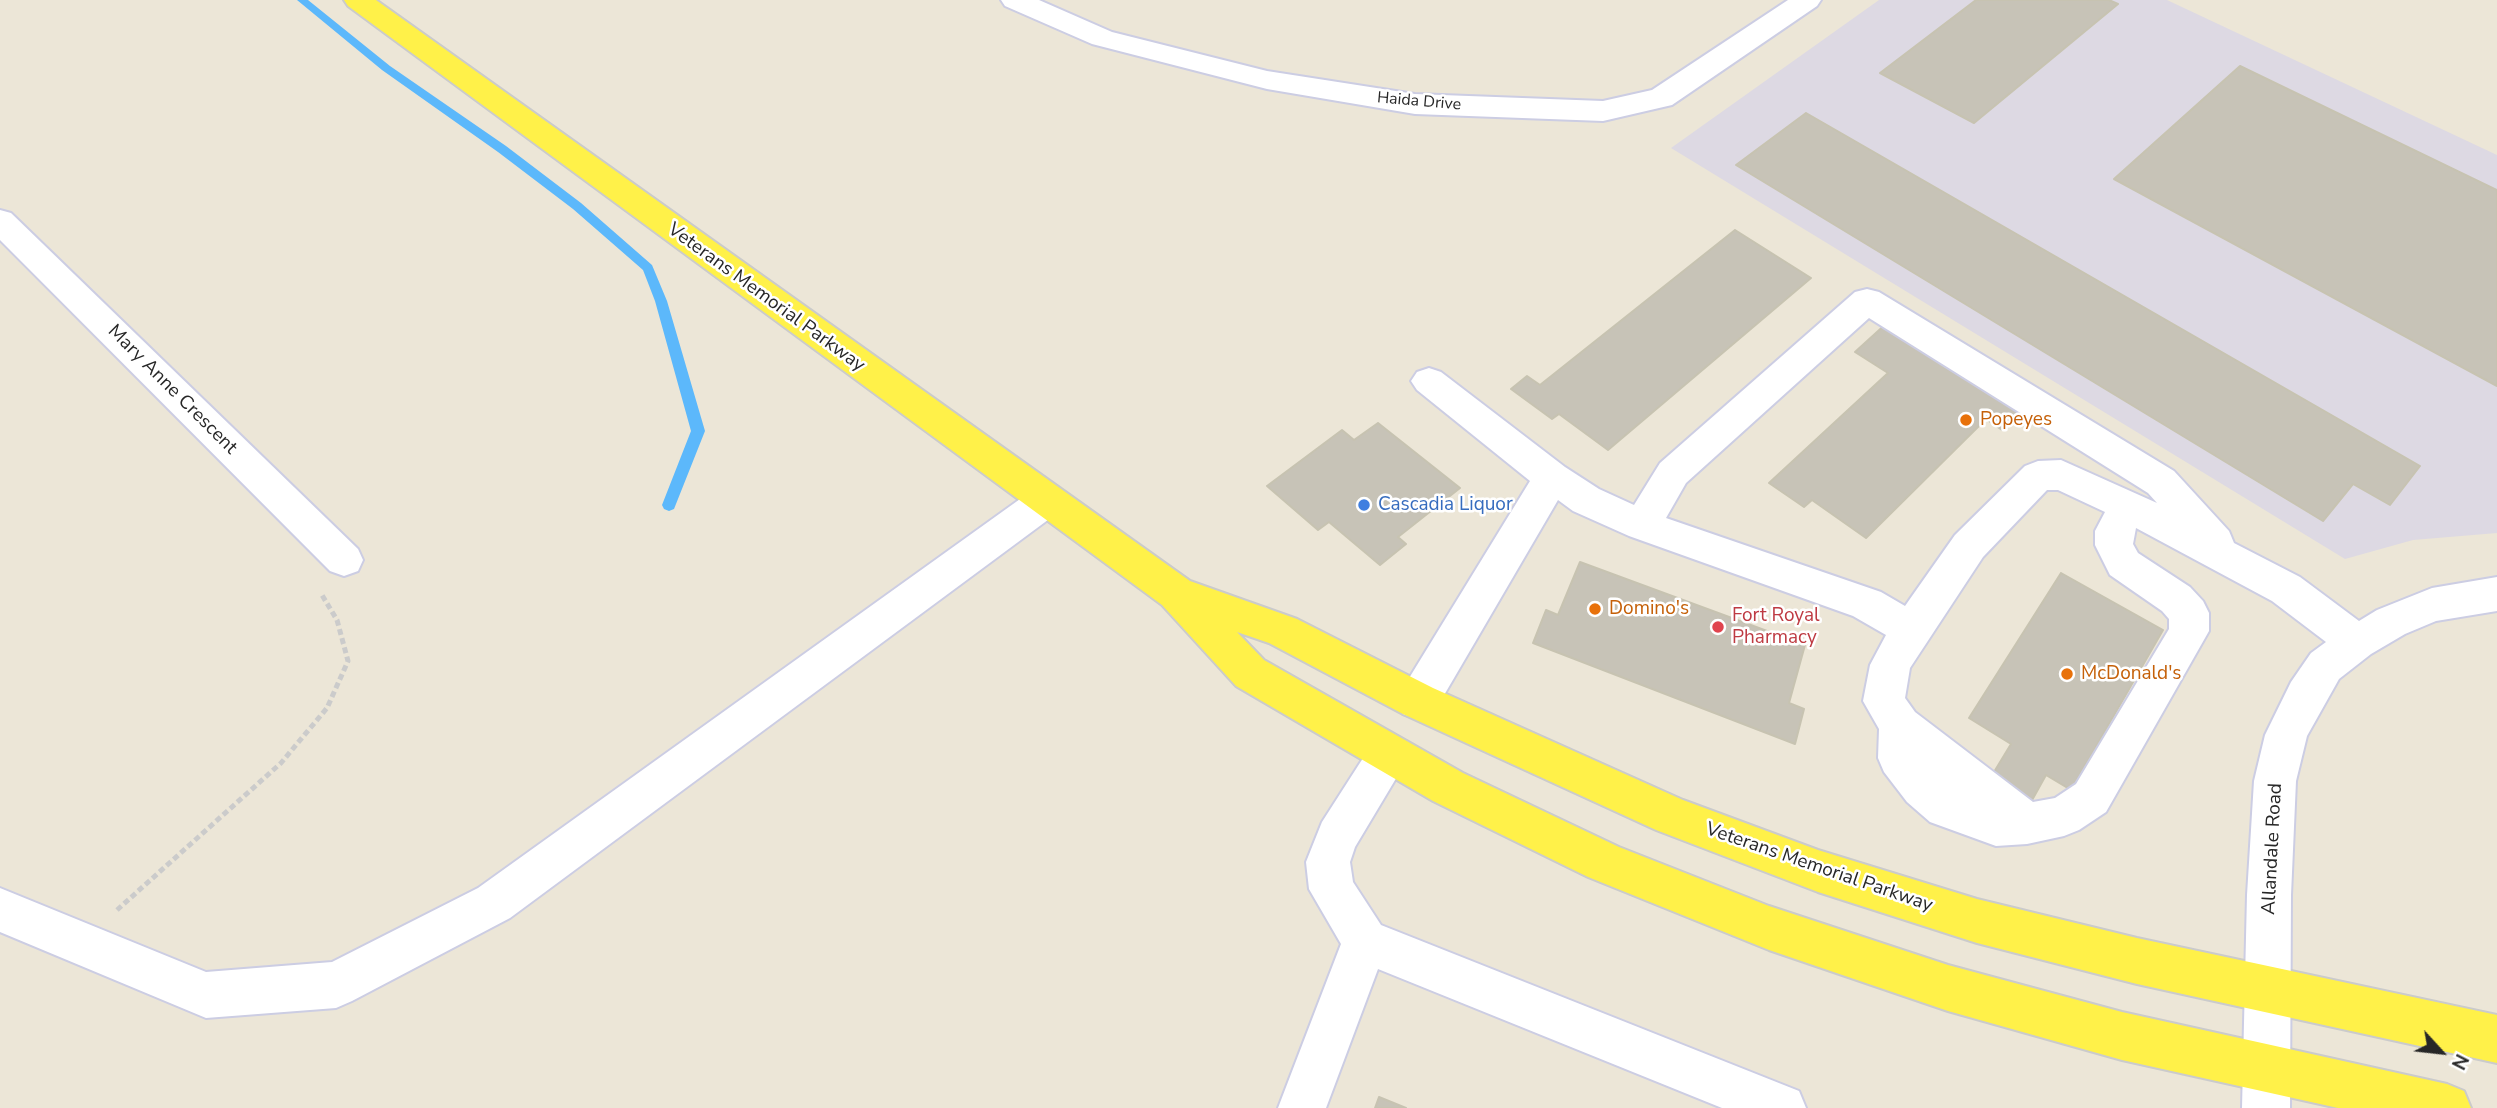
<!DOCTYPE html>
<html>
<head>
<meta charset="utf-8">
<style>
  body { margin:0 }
  #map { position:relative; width:2497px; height:1108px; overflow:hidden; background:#ece6d7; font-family:"Nunito Sans",sans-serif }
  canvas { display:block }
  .north { position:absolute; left:2406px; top:1017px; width:70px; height:70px; -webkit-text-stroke:5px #fff; paint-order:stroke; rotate:117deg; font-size:19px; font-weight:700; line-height:28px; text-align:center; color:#272727 }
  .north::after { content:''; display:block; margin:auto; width:24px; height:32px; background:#272727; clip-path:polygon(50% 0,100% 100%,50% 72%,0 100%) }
</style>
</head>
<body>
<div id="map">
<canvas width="2497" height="1108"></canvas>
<div class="north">N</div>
</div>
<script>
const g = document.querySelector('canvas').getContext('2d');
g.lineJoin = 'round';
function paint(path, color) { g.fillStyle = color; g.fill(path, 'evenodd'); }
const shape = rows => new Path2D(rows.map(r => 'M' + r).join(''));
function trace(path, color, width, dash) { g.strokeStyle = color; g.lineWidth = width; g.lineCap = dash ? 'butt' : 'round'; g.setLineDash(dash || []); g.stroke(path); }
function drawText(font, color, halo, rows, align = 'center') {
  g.font = font + ' "Nunito Sans",sans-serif'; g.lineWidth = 5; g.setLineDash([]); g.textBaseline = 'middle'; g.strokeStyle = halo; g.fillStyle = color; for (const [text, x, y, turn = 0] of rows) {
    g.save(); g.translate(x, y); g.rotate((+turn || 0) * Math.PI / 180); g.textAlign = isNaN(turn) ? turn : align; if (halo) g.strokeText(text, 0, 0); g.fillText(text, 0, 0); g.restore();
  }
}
const industrial = shape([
  [1879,0,2167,0,2497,155,2497,533,2413,540,2345,559,1671,148]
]);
const stream = shape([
  [297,0,308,0,390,66,506,146,581,203,652,265,667,301,705,431,674,509,669,511,664,509,662,505,691,431,655,301,643,270,573,209,498,152,382,70,297,0]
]);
const building = shape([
  [1976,0,2109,0,2118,4,1974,123,1880,73,1976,0],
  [2240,66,2497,190,2497,386,2114,179,2240,66],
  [1806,113,2420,466,2390,505,2353,484,2323,521,1736,165,1806,113],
  [1735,230,1811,278,1608,450,1559,414,1552,419,1511,389,1527,376,1540,385,1735,230],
  [1888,322,1949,360,1943,366,2019,413,2002,430,1986,419,1866,538,1812,500,1804,507,1769,483,1888,373,1855,352,1888,322],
  [1378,423,1460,488,1398,537,1406,544,1380,565,1329,522,1318,530,1267,486,1342,430,1354,440,1378,423],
  [1580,562,1805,645,1789,703,1804,709,1795,744,1533,643,1546,610,1558,615,1580,562],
  [2061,573,2163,630,2071,790,2046,775,2031,802,1991,777,2011,744,1969,718,2061,573],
  [1379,1097,1406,1108,1375,1108,1379,1097]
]);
const path = shape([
  [117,910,281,763,327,708,348,661,337,620,322,595]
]);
const minor = shape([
  [1001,0,1039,0,1112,32,1267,71,1415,94,1603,101,1652,90,1788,0,1821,0,1817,6,1672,105,1603,121,1415,114,1267,89,1092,44,1005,6,1001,0],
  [0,210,11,213,358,549,363,560,358,571,344,576,330,571,0,240,0,210],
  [1867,289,1879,292,2174,471,2229,531,2234,543,2300,577,2359,621,2377,610,2432,588,2497,577,2497,611,2436,621,2405,634,2371,654,2339,679,2307,736,2296,781,2291,895,2290,1108,2242,1108,2247,895,2254,781,2265,735,2291,682,2311,653,2326,642,2272,601,2136,528,2133,544,2138,553,2190,587,2203,601,2209,613,2209,631,2106,812,2079,830,2064,836,2027,844,1996,846,1930,822,1907,802,1884,772,1878,758,1879,729,1863,701,1870,665,1886,635,1853,616,1629,536,1573,511,1558,500,1433,714,1418,719,1403,714,1397,701,1403,688,1530,481,1417,390,1411,381,1417,372,1429,368,1441,372,1565,467,1599,489,1634,505,1660,463,1855,292,1867,289],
  [1869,318,2148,493,2157,503,2061,460,2038,461,2025,466,1955,535,1905,606,1881,592,1666,518,1686,483,1869,318],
  [2047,490,2058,490,2105,512,2095,531,2095,545,2110,575,2162,611,2169,619,2169,629,2076,784,2055,798,2033,802,1915,712,1905,698,1910,668,1983,557,2047,490],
  [1047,485,1060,489,1066,500,1060,511,510,918,352,1001,336,1008,206,1018,0,932,0,888,206,972,332,962,478,888,1034,489,1047,485],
  [1389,736,1404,741,1410,755,1355,847,1350,862,1353,882,1381,925,1799,1091,1806,1108,1722,1108,1378,969,1326,1108,1278,1108,1341,944,1309,889,1306,862,1322,822,1374,741,1389,736]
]);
const major = shape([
  [344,0,376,0,1190,581,1297,619,1433,688,1683,800,1818,850,1977,899,2137,938,2497,1015,2497,1063,2137,984,1977,943,1818,892,1656,830,1403,714,1269,643,1237,632,1264,660,1463,773,1619,847,1769,906,1948,965,2122,1012,2447,1084,2464,1091,2471,1108,2338,1108,2122,1060,1948,1011,1769,950,1588,877,1433,801,1236,686,1162,605,348,6,344,0]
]);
const markers = [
  [1966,420,7,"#e8710a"],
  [1364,505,7,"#3f7fe0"],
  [1595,609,7,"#e8710a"],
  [1718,627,7,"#e0444e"],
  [2067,674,7,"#e8710a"]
];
const farStreetnames = [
  ["Haida Drive",1419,102,5]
];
const streetNames = [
  ["Veterans Memorial Parkway",766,298,36],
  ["Mary Anne Crescent",172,390,45],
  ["Allandale Road",2273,849,-87],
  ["Veterans Memorial Parkway",1819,868,19]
];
const foodNames = [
  ["Popeyes",1980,420],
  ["Domino's",1609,609],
  ["McDonald's",2081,674]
];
const shopNames = [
  ["Cascadia Liquor",1378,505]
];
const healthNames = [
  ["Fort Royal",1732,616],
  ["Pharmacy",1732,638]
];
paint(industrial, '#ddd9e3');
paint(stream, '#5cb8fb');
paint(building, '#c7c3b7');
trace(building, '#c7c3b1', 2);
trace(minor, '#cccde3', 4);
trace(major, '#cbcbcb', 4);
trace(path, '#cbcbcb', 5, [6, 3.5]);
paint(minor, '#fff');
paint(major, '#fff149');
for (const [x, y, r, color] of markers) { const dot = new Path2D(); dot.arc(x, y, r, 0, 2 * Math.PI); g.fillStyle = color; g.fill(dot); trace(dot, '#fff', 2.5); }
drawText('16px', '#272727', '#fff', farStreetnames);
drawText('19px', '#272727', '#fff', streetNames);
drawText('19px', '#c56008', '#fff', foodNames, 'left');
drawText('19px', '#366cbe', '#fff', shopNames, 'left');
drawText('19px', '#be3a42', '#fff', healthNames, 'left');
</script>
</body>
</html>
